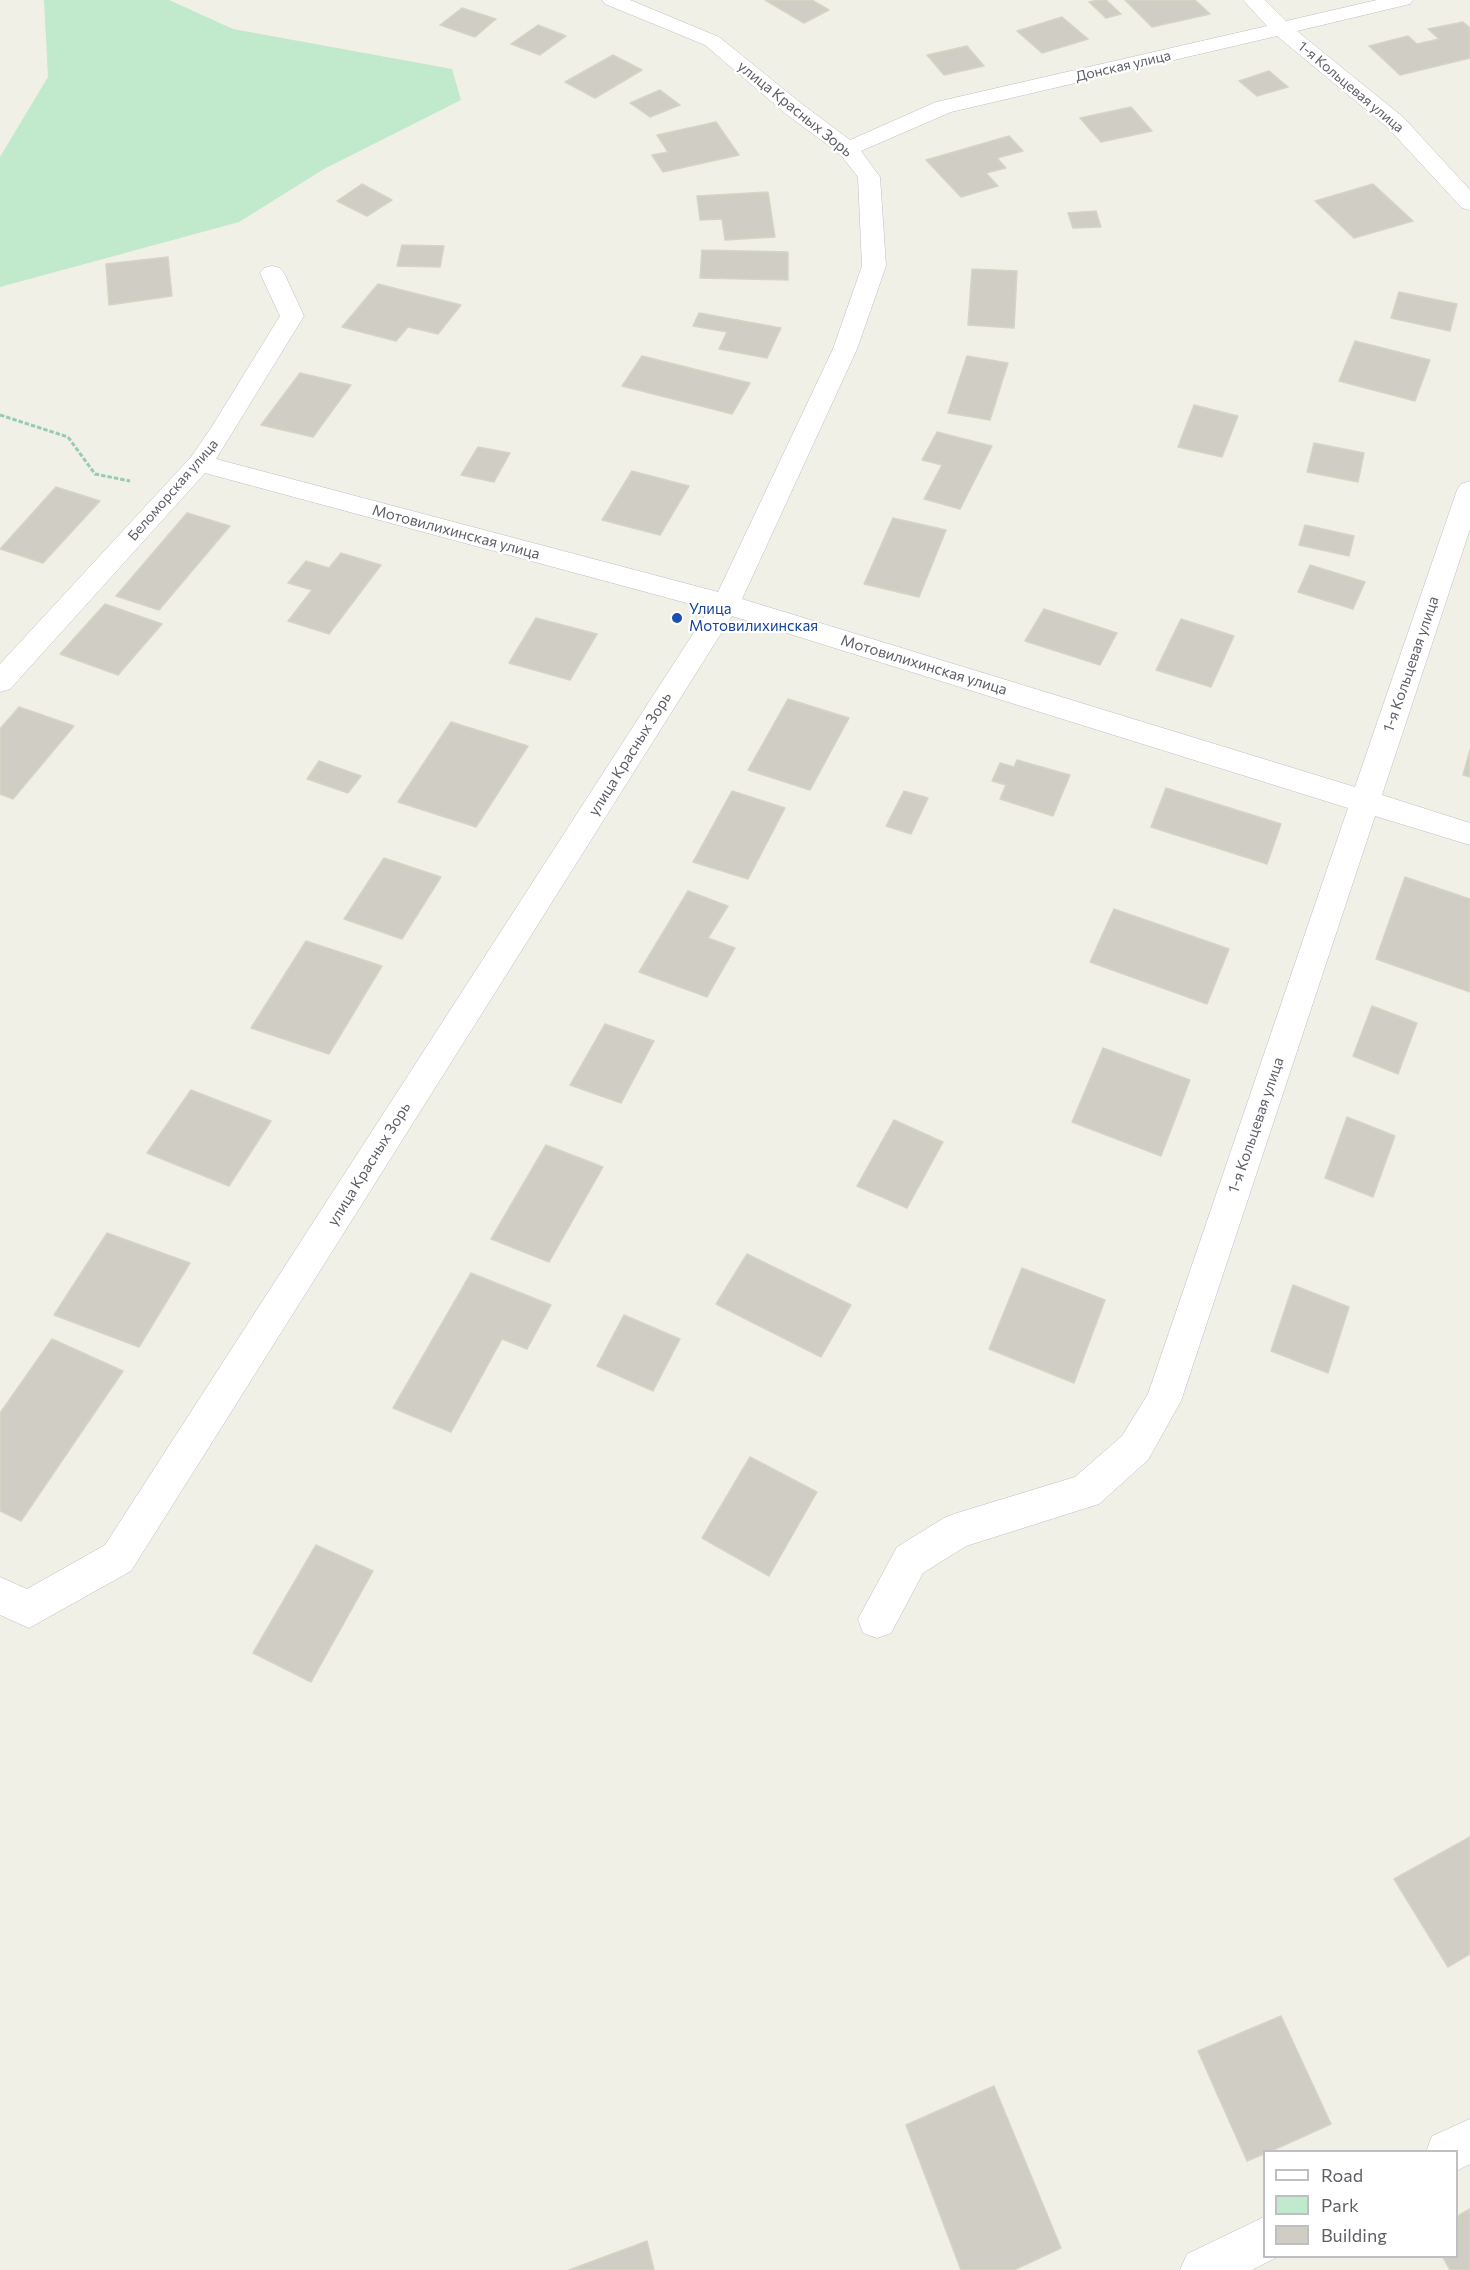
<!DOCTYPE html>
<html>
<head>
<meta charset="utf-8">
<style>
  body { margin:0 }
  #map { position:relative; width:1470px; height:2270px; overflow:hidden; background:#f0f0e6; font-family:Commissioner,sans-serif }
  canvas { display:block }
  .legend { position:absolute; left:1263px; top:2150px; width:195px; height:108px; box-sizing:border-box; background:#fff; border:2px solid #bebfc2; margin:0; padding:8px 10px; list-style:none; font-size:18px; color:#5d5f67 }
  .legend li { display:flex; align-items:center; gap:12px; height:30px }
  .legend b { width:30px; border:2px solid #bebfc2 }
</style>
</head>
<body>
<div id="map">
<canvas width="1470" height="2270"></canvas>
<ul class="legend">
<li><b style="height:8px;background:#fff"></b>Road</li>
<li><b style="height:16px;background:#c1e9cb"></b>Park</li>
<li><b style="height:16px;background:#cfcdc4"></b>Building</li>
</ul>
</div>
<script>
const g = document.querySelector('canvas').getContext('2d');
g.lineJoin = 'round';
function paint(path, color) { g.fillStyle = color; g.fill(path, 'evenodd'); }
const shape = rows => new Path2D(rows.map(r => 'M' + r).join(''));
function trace(path, color, width, dash) { g.strokeStyle = color; g.lineWidth = width; g.lineCap = dash ? 'butt' : 'round'; g.setLineDash(dash || []); g.stroke(path); }
function drawText(font, color, halo, rows, align = 'center') {
  g.font = font + ' Commissioner,sans-serif'; g.lineWidth = 4.5; g.setLineDash([]); g.textBaseline = 'middle'; g.strokeStyle = halo; g.fillStyle = color; for (const [text, x, y, turn = 0] of rows) {
    g.save(); g.translate(x, y); g.rotate((+turn || 0) * Math.PI / 180); g.textAlign = isNaN(turn) ? turn : align; if (halo) g.strokeText(text, 0, 0); g.fillText(text, 0, 0); g.restore();
  }
}
const green = shape([
  [44,0,169,0,233,29,452,69,461,100,324,169,239,222,0,287,0,157,48,77]
]);
const building = shape([
  [765,0,812,0,829,10,804,23,765,0],
  [1098,0,1106,0,1121,14,1106,18,1089,2,1098,0],
  [1125,0,1195,0,1210,14,1152,27,1125,0],
  [462,8,496,19,475,37,440,25,462,8],
  [1062,17,1088,39,1042,53,1017,31,1062,17],
  [1463,22,1470,28,1470,58,1400,75,1369,46,1408,36,1417,44,1439,39,1428,29,1463,22],
  [538,25,566,36,540,55,511,44,538,25],
  [967,46,984,66,944,75,927,55,967,46],
  [613,55,642,70,595,98,565,82,613,55],
  [1269,71,1288,87,1257,96,1239,81,1269,71],
  [660,90,680,105,650,117,630,103,660,90],
  [1131,107,1152,131,1101,142,1080,118,1131,107],
  [716,122,739,155,663,172,652,155,668,152,657,135,716,122],
  [1009,136,1023,151,997,158,1006,168,986,173,998,186,961,197,926,160,1009,136],
  [362,184,392,200,367,216,337,201,362,184],
  [1373,184,1413,221,1354,238,1315,201,1373,184],
  [768,192,775,237,725,240,722,219,700,220,697,196,768,192],
  [1096,211,1101,227,1073,228,1068,213,1096,211],
  [402,245,444,246,440,267,397,266,402,245],
  [702,250,788,252,788,280,700,278,702,250],
  [168,257,172,296,109,305,106,264,168,257],
  [972,269,1017,271,1014,328,968,325,972,269],
  [378,284,461,305,438,334,408,327,396,341,342,327,378,284],
  [1399,292,1457,304,1450,331,1391,318,1399,292],
  [699,313,781,328,767,358,719,349,727,332,693,326,699,313],
  [1355,341,1430,360,1415,401,1339,381,1355,341],
  [642,356,750,383,732,414,622,386,642,356],
  [967,356,1008,363,990,420,948,413,967,356],
  [300,373,351,385,313,437,261,425,300,373],
  [1194,405,1238,416,1222,457,1178,447,1194,405],
  [937,432,992,446,960,509,924,499,942,465,922,460,937,432],
  [1314,443,1364,453,1358,482,1307,472,1314,443],
  [478,447,510,453,494,482,461,475,478,447],
  [632,471,689,486,660,535,602,520,632,471],
  [56,487,100,501,43,563,0,549,56,487],
  [187,513,230,526,159,610,116,596,187,513],
  [893,518,946,530,919,597,864,584,893,518],
  [1305,525,1354,536,1349,556,1299,545,1305,525],
  [341,553,381,565,329,634,288,621,312,590,288,583,306,561,329,568,341,553],
  [1310,565,1365,582,1353,609,1298,592,1310,565],
  [105,604,162,624,118,675,60,654,105,604],
  [1044,609,1117,633,1100,665,1025,641,1044,609],
  [536,618,597,634,570,680,509,663,536,618],
  [1181,619,1234,636,1211,687,1156,670,1181,619],
  [788,699,849,718,810,790,748,770,788,699],
  [19,707,74,726,13,799,0,794,0,729,19,707],
  [451,722,528,746,476,827,398,802,451,722],
  [1470,750,1470,777,1463,775,1470,750],
  [1017,760,1070,775,1053,816,1000,799,1006,785,992,781,1000,763,1014,767,1017,760],
  [319,761,361,776,348,793,307,779,319,761],
  [1166,788,1281,824,1267,864,1151,827,1166,788],
  [732,791,785,808,748,879,693,862,732,791],
  [904,791,928,798,911,834,886,826,904,791],
  [384,858,441,877,402,939,344,919,384,858],
  [1405,877,1470,899,1470,992,1376,959,1405,877],
  [688,891,728,906,708,938,735,948,707,997,639,972,688,891],
  [1114,909,1229,949,1207,1004,1090,962,1114,909],
  [306,941,382,966,329,1054,251,1028,306,941],
  [1372,1006,1417,1023,1398,1074,1353,1056,1372,1006],
  [605,1024,654,1041,621,1103,570,1085,605,1024],
  [1103,1048,1190,1080,1161,1156,1072,1122,1103,1048],
  [191,1090,271,1121,229,1186,147,1153,191,1090],
  [1347,1117,1395,1136,1373,1197,1325,1178,1347,1117],
  [894,1120,943,1142,907,1208,857,1186,894,1120],
  [546,1145,603,1167,549,1262,491,1239,546,1145],
  [107,1233,190,1263,139,1347,54,1315,107,1233],
  [747,1254,851,1305,821,1357,716,1304,747,1254],
  [1022,1268,1105,1300,1074,1383,989,1349,1022,1268],
  [471,1273,551,1305,527,1349,502,1339,451,1432,393,1408,471,1273],
  [1293,1285,1349,1307,1328,1373,1271,1351,1293,1285],
  [624,1315,680,1339,653,1391,597,1366,624,1315],
  [52,1339,123,1371,21,1521,0,1511,0,1413,52,1339],
  [750,1457,817,1492,769,1576,702,1538,750,1457],
  [316,1545,373,1571,311,1682,253,1653,316,1545],
  [1470,1837,1470,1954,1448,1967,1394,1879,1470,1837],
  [1281,2016,1331,2124,1269,2152,1264,2152,1264,2154,1247,2161,1198,2051,1281,2016],
  [994,2086,1061,2248,1014,2270,961,2270,906,2125,994,2086],
  [1470,2209,1470,2270,1450,2270,1442,2256,1456,2256,1456,2217,1470,2209],
  [647,2241,654,2270,569,2270,647,2241]
]);
const path = shape([
  [0,415,68,437,95,474,130,481]
]);
const street = shape([
  [602,0,630,0,719,37,802,104,850,140,936,102,1267,26,1243,0,1265,0,1286,21,1377,0,1413,0,1410,4,1297,31,1404,118,1470,190,1470,210,1462,208,1388,128,1277,36,951,112,861,151,880,177,886,266,857,349,742,599,1355,787,1457,490,1461,484,1470,481,1470,529,1382,795,1470,823,1470,845,1375,816,1181,1401,1148,1460,1099,1504,966,1546,923,1573,891,1633,877,1638,863,1633,858,1619,897,1547,944,1518,957,1513,1075,1477,1122,1436,1148,1394,1348,808,732,616,131,1571,29,1628,0,1615,0,1577,27,1589,105,1545,709,609,205,473,10,689,0,692,0,664,191,457,211,428,280,316,260,273,264,268,272,266,280,268,284,273,304,316,216,459,718,592,833,349,862,266,858,177,840,154,786,114,705,45,605,4,602,0],
  [1470,2119,1470,2164,1456,2171,1456,2152,1426,2152,1432,2136,1470,2119],
  [1264,2217,1264,2256,1279,2256,1252,2270,1180,2270,1187,2254,1264,2217]
]);
const markers = [
  [677,618,6,"#1a4fb4"]
];
const farStreetnames = [
  ["Донская улица",1123,66,-13],
  ["1-я Кольцевая улица",1351,87,40],
  ["Беломорская улица",173,490,-49]
];
const streetNames = [
  ["улица Красных Зорь",795,109,39],
  ["Мотовилихинская улица",456,532,15],
  ["1-я Кольцевая улица",1411,664,-71],
  ["Мотовилихинская улица",924,665,17],
  ["улица Красных Зорь",630,754,-58],
  ["1-я Кольцевая улица",1256,1125,-71],
  ["улица Красных Зорь",369,1164,-58]
];
const transitNames = [
  ["Улица",689,609],
  ["Мотовилихинская",689,626]
];
paint(green, '#c1e9cb');
paint(building, '#cfcdc4');
trace(building, '#d6d5c3', 1.5);
trace(street, '#bdbec5', 1);
trace(path, '#99cab4', 3, [4.5, 2]);
paint(street, '#fff');
for (const [x, y, r, color] of markers) { const dot = new Path2D(); dot.arc(x, y, r, 0, 2 * Math.PI); g.fillStyle = color; g.fill(dot); trace(dot, '#fff', 2); }
drawText('14px', '#5d5f67', '#fff', farStreetnames);
drawText('15px', '#5d5f67', '#fff', streetNames);
drawText('15px', '#164399', '#fff', transitNames, 'left');
</script>
</body>
</html>
